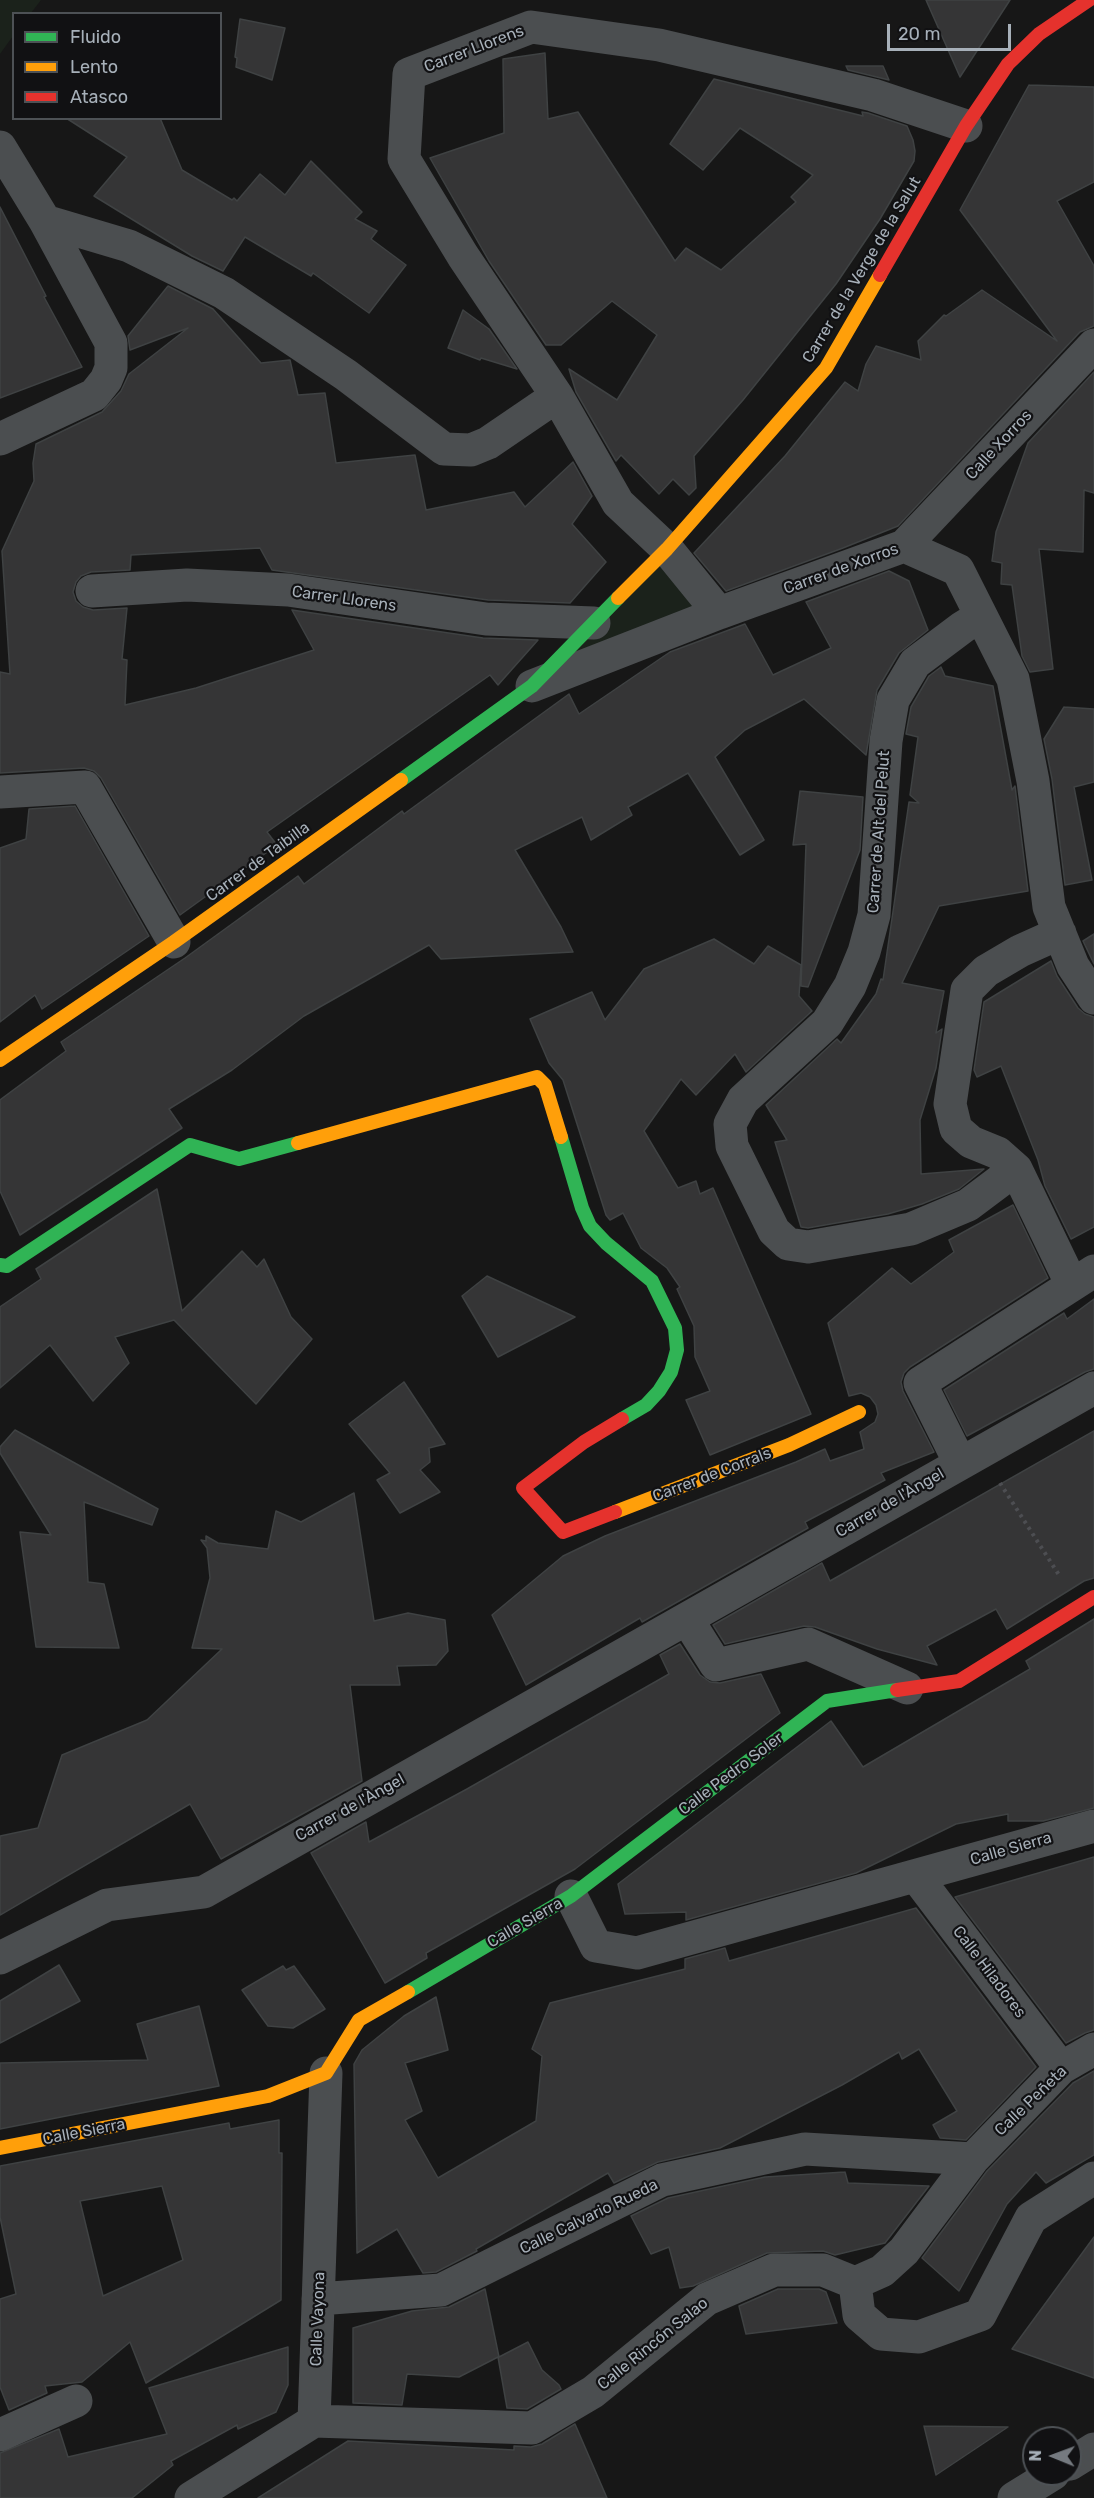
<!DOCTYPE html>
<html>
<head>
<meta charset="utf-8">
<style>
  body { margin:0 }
  #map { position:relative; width:1094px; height:2498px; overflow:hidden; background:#171717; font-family:Rubik,sans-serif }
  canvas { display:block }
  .legend { position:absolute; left:12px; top:12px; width:210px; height:108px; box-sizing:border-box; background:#111113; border:2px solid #4d5155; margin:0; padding:8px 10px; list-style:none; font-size:18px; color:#a7b0b9 }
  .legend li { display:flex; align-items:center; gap:12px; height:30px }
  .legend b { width:30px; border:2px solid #4d5155 }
  .north { position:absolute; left:1022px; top:2426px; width:60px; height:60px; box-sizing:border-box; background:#111113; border:2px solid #4d5155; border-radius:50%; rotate:271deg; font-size:16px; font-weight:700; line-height:24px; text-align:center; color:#a7b0b9 }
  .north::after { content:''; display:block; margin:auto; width:21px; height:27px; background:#757a80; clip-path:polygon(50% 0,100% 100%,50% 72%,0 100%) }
  .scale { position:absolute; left:887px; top:24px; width:124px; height:27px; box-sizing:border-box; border:3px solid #a7b0b9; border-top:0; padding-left:8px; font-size:18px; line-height:21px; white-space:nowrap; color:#a7b0b9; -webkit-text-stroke:4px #111113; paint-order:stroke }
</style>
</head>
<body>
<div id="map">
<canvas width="1094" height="2498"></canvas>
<ul class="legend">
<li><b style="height:8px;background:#30b455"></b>Fluido</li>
<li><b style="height:8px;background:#ff9f0a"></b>Lento</li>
<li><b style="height:8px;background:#e5322d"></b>Atasco</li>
</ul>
<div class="north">N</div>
<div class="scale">20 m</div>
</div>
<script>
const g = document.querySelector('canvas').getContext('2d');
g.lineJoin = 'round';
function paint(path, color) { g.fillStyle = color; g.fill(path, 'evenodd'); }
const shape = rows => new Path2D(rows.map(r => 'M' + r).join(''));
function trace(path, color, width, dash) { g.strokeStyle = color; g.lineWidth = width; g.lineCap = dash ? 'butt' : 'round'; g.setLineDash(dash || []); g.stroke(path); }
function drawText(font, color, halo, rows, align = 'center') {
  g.font = font + ' Rubik,sans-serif'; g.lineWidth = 4.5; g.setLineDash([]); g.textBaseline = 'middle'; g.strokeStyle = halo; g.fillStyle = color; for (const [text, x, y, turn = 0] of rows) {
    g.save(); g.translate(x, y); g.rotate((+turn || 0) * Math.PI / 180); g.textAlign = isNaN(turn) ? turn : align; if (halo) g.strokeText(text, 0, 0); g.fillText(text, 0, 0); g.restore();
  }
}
const green = shape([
  [0,0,41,0,31,13,14,14,13,36,0,54],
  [667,549,719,613,532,686]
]);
const building = shape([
  [926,0,1010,0,960,77,926,0],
  [240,19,285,28,272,80,236,67,237,58,235,57,240,19],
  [545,53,548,119,578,112,675,261,686,248,721,270,796,202,791,197,813,175,740,128,703,170,670,144,714,79,863,116,862,112,868,113,907,126,913,140,915,151,914,161,880,219,836,284,743,400,694,456,696,488,689,495,673,479,659,494,621,455,616,461,576,392,569,369,617,400,657,335,612,301,561,345,546,345,489,261,430,158,504,133,503,59,545,53],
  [846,66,883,66,889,80,848,70,846,66],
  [1029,85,1094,87,1094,182,1057,201,1094,266,1094,326,1080,332,898,526,843,548,726,591,694,553,785,456,845,382,858,391,866,364,876,346,921,360,918,341,944,315,946,316,982,290,1057,341,960,210,1029,85],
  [66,118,160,118,182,170,232,200,234,198,237,201,260,174,285,195,311,161,362,212,355,219,377,231,371,239,406,265,369,313,313,273,311,276,245,237,223,271,192,256,94,196,127,157,66,118],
  [0,207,46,296,44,297,82,367,0,398,0,207],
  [168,286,213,309,261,363,290,360,298,395,325,393,336,463,415,455,426,510,514,492,525,507,573,462,592,496,572,524,606,562,570,603,488,600,272,570,260,548,131,555,130,570,91,572,81,576,76,582,73,592,76,601,83,607,93,610,127,608,122,659,127,660,125,705,196,688,314,650,292,610,483,638,538,640,498,685,490,675,267,832,277,845,180,915,101,778,94,771,84,768,0,773,0,672,10,674,2,551,34,481,33,463,36,444,102,412,121,391,129,374,188,328,130,350,128,336,168,286],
  [463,310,489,329,517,369,481,358,480,360,448,348,463,310],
  [1094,372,1094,493,1084,490,1083,552,1039,549,1053,669,1030,672,1022,656,1012,585,1001,584,1002,563,992,561,996,532,1028,443,1094,372],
  [889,571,909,581,928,630,899,653,877,690,866,755,804,699,745,730,715,757,764,840,740,855,688,773,628,807,632,815,591,840,582,817,515,850,561,927,573,952,441,959,429,945,304,1016,232,1070,169,1109,182,1128,20,1235,0,1191,0,1100,66,1051,61,1042,185,958,298,876,304,884,402,811,404,814,569,694,579,714,670,652,745,624,773,675,831,648,806,602,889,571],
  [941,667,945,676,993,686,1012,790,1015,786,1028,891,939,906,902,983,944,991,936,1033,942,1029,936,1068,920,1120,921,1174,984,1169,959,1189,922,1204,888,1214,808,1228,801,1227,775,1142,787,1140,766,1105,837,1039,841,1043,876,994,881,979,883,980,909,802,919,803,910,795,918,737,906,734,911,707,929,676,941,667],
  [1064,707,1094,709,1094,782,1074,787,1092,880,1065,885,1052,779,1044,739,1064,707],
  [800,791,863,797,860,850,808,987,801,986,806,844,793,845,800,791],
  [75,806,149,936,42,1009,35,995,0,1022,0,848,26,839,29,809,75,806],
  [1094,934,1094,964,1083,941,1094,934],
  [714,939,754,964,768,946,801,965,799,996,812,1011,746,1072,735,1054,696,1095,681,1079,644,1131,678,1188,696,1181,700,1194,713,1188,811,1414,710,1455,686,1400,710,1391,695,1357,694,1326,677,1289,680,1287,667,1268,641,1248,623,1213,610,1220,606,1215,563,1080,549,1063,530,1019,592,992,605,1020,644,969,714,939],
  [1051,961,1057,976,1078,1008,1085,1014,1094,1017,1094,1227,1071,1239,1045,1186,1038,1160,1001,1066,977,1077,974,1070,984,1002,1051,961],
  [157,1189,182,1311,242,1251,257,1267,264,1259,291,1317,312,1339,256,1404,174,1320,115,1337,129,1363,93,1401,50,1345,0,1388,0,1307,41,1279,36,1269,157,1189],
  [1013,1205,1048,1278,910,1367,904,1373,901,1382,903,1391,934,1452,881,1473,885,1480,805,1522,808,1528,642,1622,640,1618,526,1685,492,1615,563,1556,605,1536,796,1462,825,1449,830,1461,864,1449,860,1432,875,1422,878,1414,876,1405,870,1397,861,1393,849,1396,828,1323,892,1268,911,1284,954,1252,949,1240,1013,1205],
  [487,1276,575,1317,498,1357,462,1296,487,1276],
  [1094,1299,1094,1369,1085,1372,967,1436,944,1390,1064,1313,1067,1319,1094,1299],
  [404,1382,445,1444,429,1448,430,1462,420,1470,440,1492,400,1513,377,1480,390,1473,349,1424,404,1382],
  [15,1430,158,1509,152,1525,84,1502,88,1582,104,1584,119,1648,36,1647,20,1532,51,1535,0,1453,0,1447,15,1430],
  [1094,1431,1094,1578,1084,1581,1007,1629,996,1609,927,1646,937,1665,877,1649,815,1627,804,1626,725,1644,713,1625,822,1563,830,1581,1094,1431],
  [354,1493,374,1621,408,1613,445,1620,448,1651,436,1665,397,1666,400,1685,350,1685,362,1781,221,1859,190,1804,0,1915,0,1836,38,1828,62,1755,147,1720,222,1649,192,1648,210,1578,207,1548,201,1540,206,1541,206,1536,218,1543,268,1549,276,1511,301,1522,354,1493],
  [1094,1619,1094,1808,1043,1821,1008,1821,1008,1814,956,1824,856,1873,686,1920,686,1912,625,1914,618,1884,831,1721,863,1767,1030,1669,1026,1661,1094,1619],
  [680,1644,700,1675,710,1682,720,1683,761,1674,780,1713,575,1869,426,1953,427,1958,385,1983,311,1853,366,1822,369,1842,467,1789,669,1674,660,1655,680,1644],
  [1094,1857,1094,2030,1085,2033,1066,2043,955,1897,1094,1857],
  [916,1908,1036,2067,966,2140,940,2138,933,2125,957,2111,919,2049,902,2059,899,2052,842,2085,720,2148,658,2162,614,2183,608,2173,476,2249,477,2251,436,2272,423,2273,397,2229,357,2253,354,2064,362,2050,404,2016,436,1997,448,2050,405,2063,422,2111,405,2120,438,2178,536,2121,542,2056,532,2049,550,2003,685,1969,685,1959,725,1948,729,1961,916,1908],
  [59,1965,80,2001,0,2043,0,2001,59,1965],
  [283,1966,286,1970,294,1966,325,2009,293,2028,268,2026,242,1990,283,1966],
  [199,2006,219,2086,0,2129,0,2063,148,2060,137,2024,199,2006],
  [1094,2071,1094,2155,1046,2183,1036,2172,1007,2204,959,2291,922,2258,987,2171,1073,2083,1094,2071],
  [279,2120,279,2153,282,2153,281,2300,146,2383,130,2342,82,2382,45,2386,47,2393,9,2410,0,2387,0,2299,16,2294,0,2217,0,2166,229,2123,230,2129,279,2120],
  [162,2186,183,2260,103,2296,80,2201,162,2186],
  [845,2172,848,2183,929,2186,885,2243,835,2255,823,2251,767,2253,693,2286,680,2288,669,2247,651,2254,631,2216,668,2198,765,2177,845,2172],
  [1094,2237,1094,2378,1012,2349,1094,2237],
  [485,2289,499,2357,528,2342,542,2370,559,2385,561,2389,527,2409,507,2408,498,2357,459,2377,407,2374,402,2405,353,2403,353,2328,412,2311,449,2307,485,2289],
  [778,2289,819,2289,826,2292,837,2323,746,2334,739,2306,778,2289],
  [288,2347,288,2385,276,2412,238,2429,237,2425,171,2461,173,2465,132,2498,0,2498,0,2453,59,2429,68,2457,167,2434,149,2388,288,2347],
  [575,2424,607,2498,258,2498,348,2441,514,2450,514,2446,531,2447,542,2444,575,2424],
  [924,2426,1008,2427,936,2475,924,2426]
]);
const path = shape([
  [1000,1483,1059,1575]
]);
const street = shape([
  [0,147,45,221,111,343,111,368,106,380,94,395,0,439],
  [45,221,129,246,224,293,346,375,444,449,471,450,488,443,557,396],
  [904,546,1094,345],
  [92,591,187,585,288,590,486,619,594,623],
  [719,613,667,549,618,503,557,396,463,256,404,159,409,74,531,27,659,45,873,95,966,126],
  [981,616,963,627,915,663,893,700,886,741,874,915,864,952,850,986,827,1023,743,1100,730,1124,732,1146,774,1231,788,1244,808,1247,911,1229,968,1205,1016,1169],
  [532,686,719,613,904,546,958,570,1013,679,1033,781,1049,907,1073,966,1094,998],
  [0,792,85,787,174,942],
  [1060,933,1020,951,986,971,967,990,950,1104,956,1129,971,1142,998,1153,1016,1169,1072,1285],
  [960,1463,920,1383,1094,1271],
  [687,1619,716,1665,808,1644,907,1688],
  [916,1876,1061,2068],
  [571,1896,596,1946,637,1953,1094,1826],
  [0,1958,107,1905,204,1892,1094,1388],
  [855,2283,859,2315,881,2334,919,2337,980,2315,1031,2218,1094,2178],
  [318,2299,441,2290,662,2180,805,2149,973,2159],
  [314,2421,532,2428,593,2392,707,2299,774,2270,823,2270,855,2283,882,2271,904,2251,973,2159,1061,2068,1094,2049],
  [0,2435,76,2401],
  [1070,2464,1094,2449],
  [191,2498,314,2421,326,2073],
  [1014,2498,1053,2474]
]);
const fast = shape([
  [401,780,532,686,618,598],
  [561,1137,582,1208,590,1226,606,1243,652,1281,675,1328,677,1350,671,1372,659,1391,646,1405,622,1419],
  [0,1265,7,1266,190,1145,239,1159,298,1143],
  [408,1992,571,1896,827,1701,897,1690]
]);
const slow = shape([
  [618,598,667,549,826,368,880,275],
  [0,1060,174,942,401,780],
  [298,1143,537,1077,545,1085,561,1137],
  [615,1512,789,1445,859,1412],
  [0,2148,268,2096,326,2073,359,2020,408,1992]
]);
const jam = shape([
  [880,275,966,126,1008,64,1039,34,1089,0],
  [615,1512,563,1532,523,1488,584,1442,622,1419],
  [897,1690,959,1681,1094,1597]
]);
const streetNames = [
  ["Carrer Llorens",474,49,-21],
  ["Carrer de la Verge de la Salut",862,270,-59],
  ["Calle Xorros",999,445,-47],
  ["Carrer de Xorros",841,569,-20],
  ["Carrer Llorens",344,599,8],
  ["Carrer de Alt del Pelut",879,832,-86],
  ["Carrer de Taibilla",258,862,-36],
  ["Carrer de Corrals",712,1475,-21],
  ["Carrer de l'Àngel",890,1503,-30],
  ["Calle Pedro Soler",731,1774,-37],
  ["Carrer de l'Àngel",350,1808,-29],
  ["Calle Sierra",1011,1849,-16],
  ["Calle Sierra",525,1923,-30],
  ["Calle Hiladores",989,1972,53],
  ["Calle Peñeta",1031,2101,-44],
  ["Calle Sierra",84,2132,-11],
  ["Calle Calvario Rueda",589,2217,-26],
  ["Calle Vayona",318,2319,-88],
  ["Calle Rincón Salao",653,2344,-39]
];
paint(green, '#1b221b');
paint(building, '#353536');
trace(building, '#3f4243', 1.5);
trace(path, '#4d4e52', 4, [3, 4.5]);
trace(street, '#4b4e50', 33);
trace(fast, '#30b455', 14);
trace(slow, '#ff9f0a', 14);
trace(jam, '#e5322d', 14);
drawText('16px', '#a7b0b9', '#111113', streetNames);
</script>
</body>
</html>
